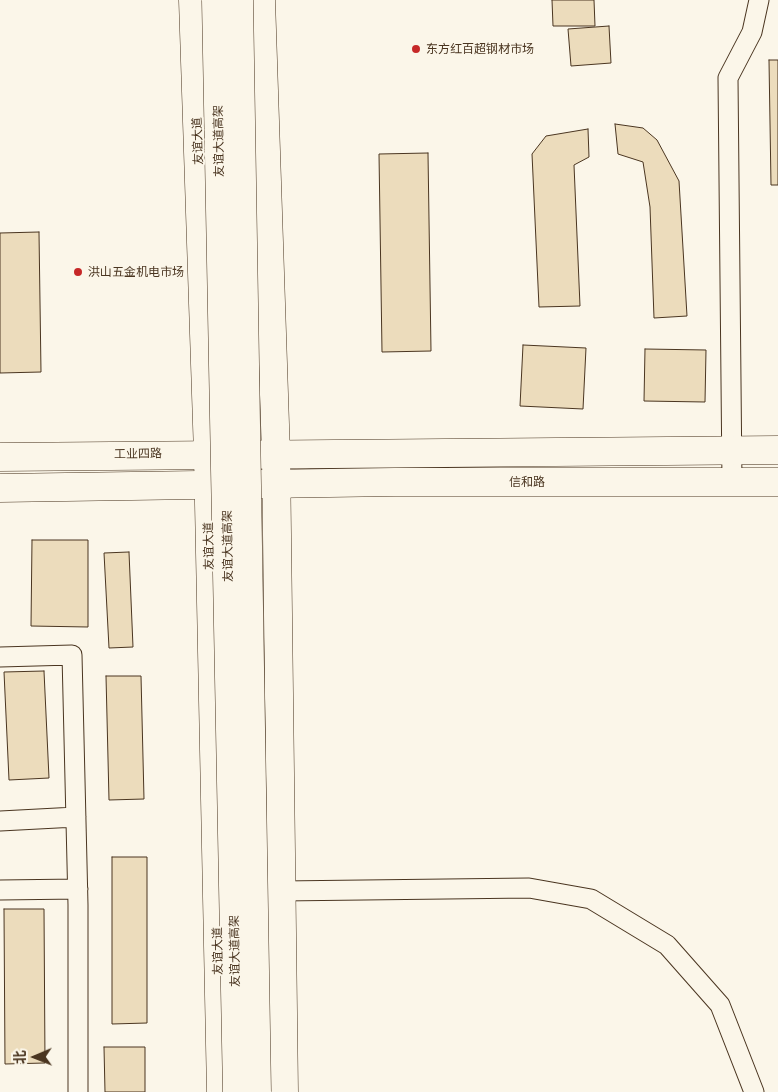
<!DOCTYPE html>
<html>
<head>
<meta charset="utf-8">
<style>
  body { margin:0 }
  #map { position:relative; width:778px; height:1092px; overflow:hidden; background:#fbf6e9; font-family:"Public Sans","Noto Sans SC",sans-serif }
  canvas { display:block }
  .north { position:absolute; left:10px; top:1032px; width:50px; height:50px; -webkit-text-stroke:4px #fbf6e9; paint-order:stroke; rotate:269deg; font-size:14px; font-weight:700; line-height:20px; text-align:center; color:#4a3520 }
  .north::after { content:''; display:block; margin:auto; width:18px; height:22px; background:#4a3520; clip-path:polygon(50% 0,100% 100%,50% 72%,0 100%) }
</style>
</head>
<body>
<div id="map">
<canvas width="778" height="1092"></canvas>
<div class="north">北</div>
</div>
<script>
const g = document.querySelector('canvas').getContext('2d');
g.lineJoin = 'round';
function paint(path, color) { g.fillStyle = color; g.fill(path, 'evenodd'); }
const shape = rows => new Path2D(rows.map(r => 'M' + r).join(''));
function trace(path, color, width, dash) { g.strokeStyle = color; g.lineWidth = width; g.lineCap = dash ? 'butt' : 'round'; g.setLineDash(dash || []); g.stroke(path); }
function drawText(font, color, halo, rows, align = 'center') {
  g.font = font + ' "Public Sans","Noto Sans SC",sans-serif'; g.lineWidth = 4; g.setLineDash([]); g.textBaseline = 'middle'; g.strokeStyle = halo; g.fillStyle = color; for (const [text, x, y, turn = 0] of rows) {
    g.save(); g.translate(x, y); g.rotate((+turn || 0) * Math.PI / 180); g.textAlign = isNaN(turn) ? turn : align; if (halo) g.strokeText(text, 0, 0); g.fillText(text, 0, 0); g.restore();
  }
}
const building = shape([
  [552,0,594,0,595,26,553,26,552,0],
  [609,26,611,63,571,66,568,29,609,26],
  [769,60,778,60,778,185,771,185,769,60],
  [615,124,643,128,657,140,679,181,687,316,654,318,650,207,643,162,618,154,615,124],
  [588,129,589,157,574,165,580,306,539,307,532,154,546,136,588,129],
  [428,153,431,351,382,352,379,154,428,153],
  [39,232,41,372,0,373,0,233,39,232],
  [523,345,586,348,583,409,520,406,523,345],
  [645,349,706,350,705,402,644,401,645,349],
  [32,540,88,540,88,627,31,626,32,540],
  [129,552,133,647,109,648,104,553,129,552],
  [44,671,49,778,9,780,4,672,44,671],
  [106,676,141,676,144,799,109,800,106,676],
  [112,857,147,857,147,1023,112,1024,112,857],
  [4,909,44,909,45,1063,5,1064,4,909],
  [104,1047,145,1047,145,1092,105,1092,104,1047]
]);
const street = shape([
  [732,482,728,78,752,32,759,0],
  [0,657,72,655,78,905,78,1092],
  [0,821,76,817],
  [0,890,78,889],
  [281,891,529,888,591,899,667,945,720,1005,754,1092]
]);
const secondary = shape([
  [0,457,778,450],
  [0,488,395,482,778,482]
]);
const primary = shape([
  [193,0,208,454,221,1092],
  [261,0,276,455,284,1092]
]);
const primaryBridge = shape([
  [216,0,237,1092],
  [239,0,257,1092]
]);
const markers = [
  [416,49,5,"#c62828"],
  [78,272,5,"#c62828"]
];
const poiNames = [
  ["东方红百超钢材市场",426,49],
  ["洪山五金机电市场",88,272]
];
const streetNames = [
  ["友谊大道",198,141,-92],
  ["友谊大道高架",219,141,-91],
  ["工业四路",138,454,-1],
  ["信和路",527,482],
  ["友谊大道",209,546,-91],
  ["友谊大道高架",228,546,-91],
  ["友谊大道",218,951,-91],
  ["友谊大道高架",235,951,-91]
];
paint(building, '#ecdcbc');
trace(building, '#4a3520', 1);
trace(street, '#4a3520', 21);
trace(secondary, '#4a3520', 29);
trace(primary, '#4a3520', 29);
trace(street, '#fbf6e9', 19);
trace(secondary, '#fbf6e9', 28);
trace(primary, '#fbf6e9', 28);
trace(primaryBridge, '#4a3520', 29, []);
trace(primaryBridge, '#fbf6e9', 28);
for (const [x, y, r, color] of markers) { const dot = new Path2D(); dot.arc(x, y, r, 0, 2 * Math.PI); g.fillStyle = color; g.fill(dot); trace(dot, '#fbf6e9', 2); }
drawText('12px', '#4a3520', '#fbf6e9', poiNames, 'left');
drawText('12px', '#4a3520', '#fbf6e9', streetNames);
</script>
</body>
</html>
